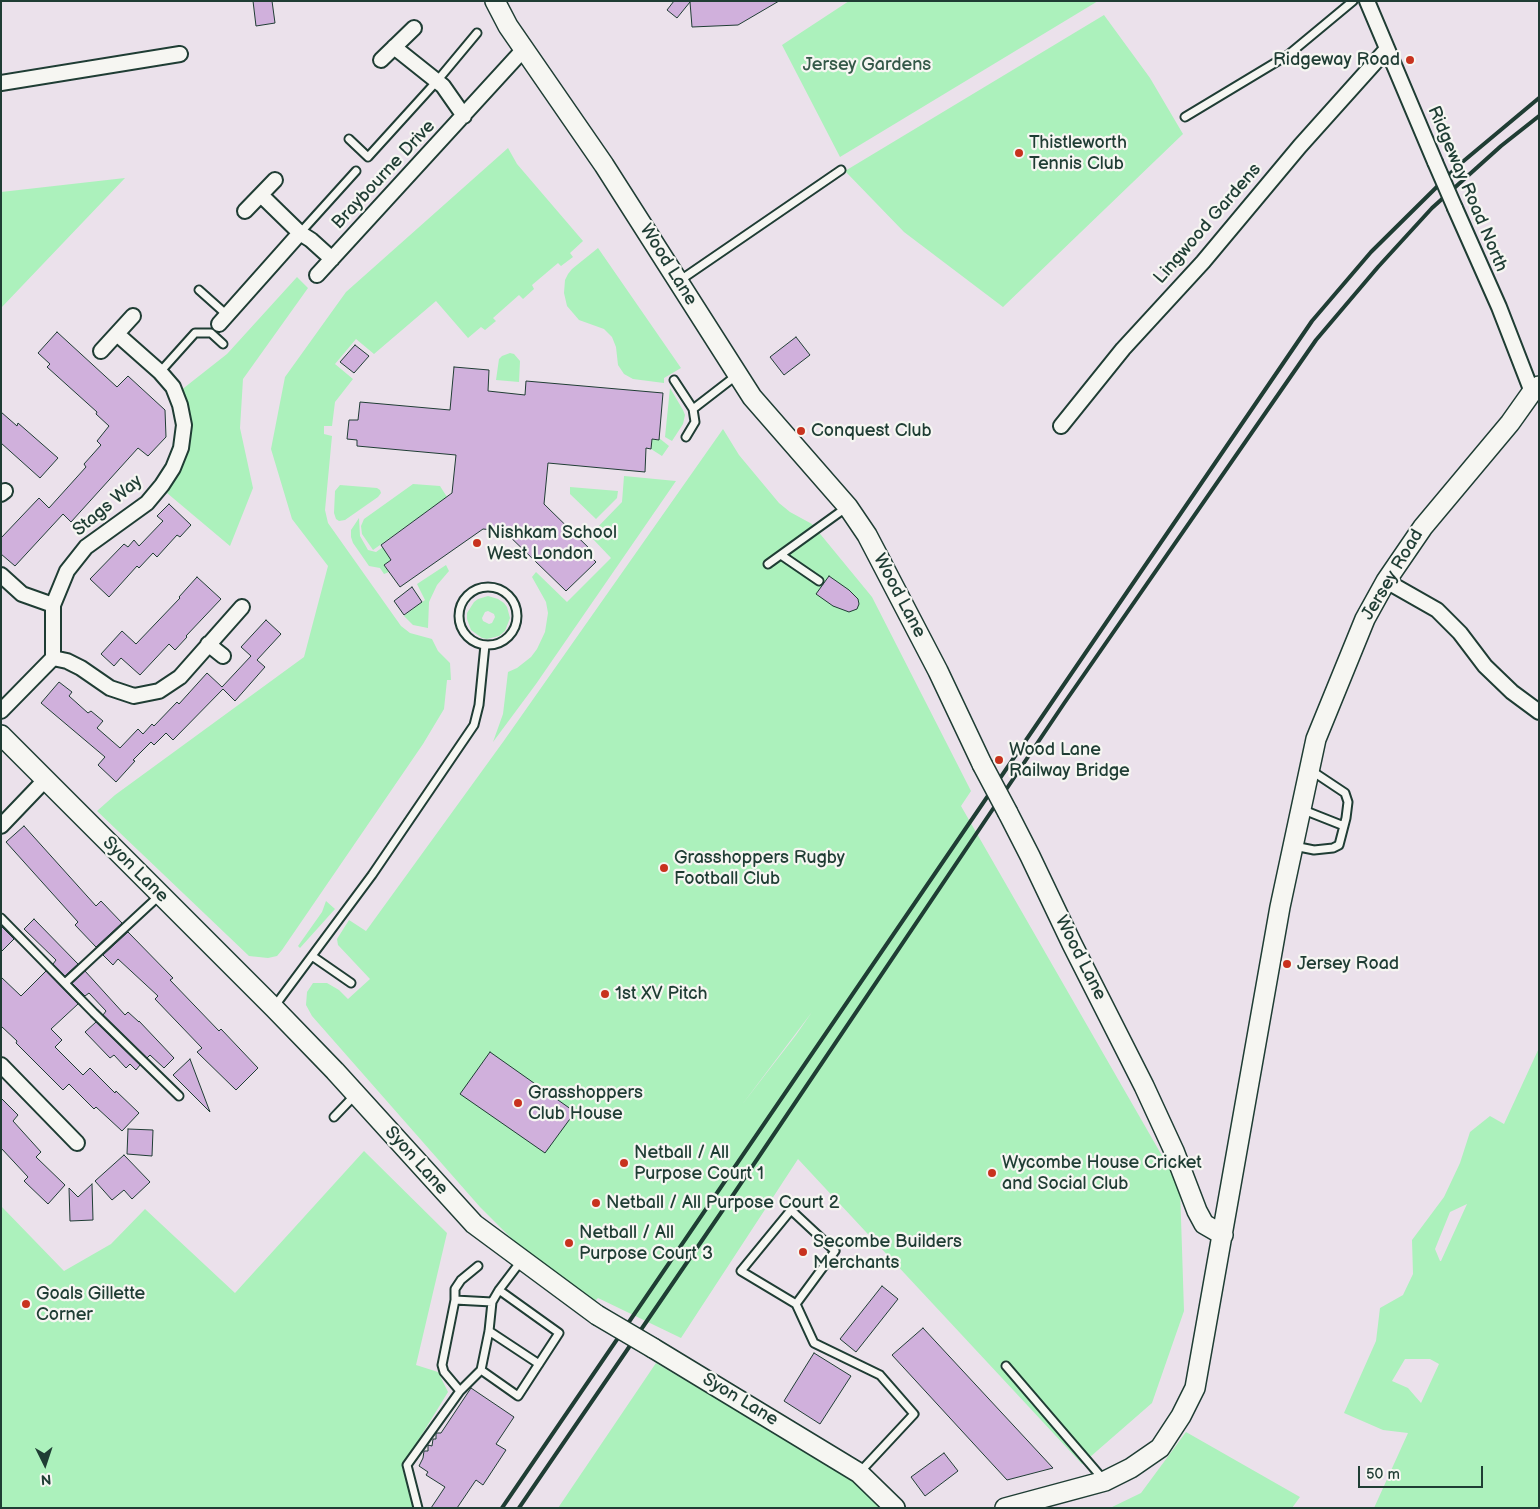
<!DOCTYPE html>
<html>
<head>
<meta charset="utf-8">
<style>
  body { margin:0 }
  #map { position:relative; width:1540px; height:1509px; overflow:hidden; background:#ebe1eb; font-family:"Balsamiq Sans",sans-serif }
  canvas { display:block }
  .frame { position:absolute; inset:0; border:2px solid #1f3d34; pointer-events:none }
  .north { position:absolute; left:20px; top:1439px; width:50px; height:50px; -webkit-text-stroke:4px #f6f6f2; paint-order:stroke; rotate:176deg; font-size:14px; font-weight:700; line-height:20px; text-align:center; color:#1f3d34 }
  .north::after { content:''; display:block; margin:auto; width:18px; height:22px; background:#1f3d34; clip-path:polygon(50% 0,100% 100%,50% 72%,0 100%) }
  .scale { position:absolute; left:1358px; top:1466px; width:125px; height:22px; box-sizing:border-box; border:2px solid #1f3d34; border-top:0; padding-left:6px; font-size:15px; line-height:18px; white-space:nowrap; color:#1f3d34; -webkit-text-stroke:4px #f6f6f2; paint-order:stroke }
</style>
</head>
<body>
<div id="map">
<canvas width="1540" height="1509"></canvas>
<div class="frame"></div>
<div class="north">N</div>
<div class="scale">50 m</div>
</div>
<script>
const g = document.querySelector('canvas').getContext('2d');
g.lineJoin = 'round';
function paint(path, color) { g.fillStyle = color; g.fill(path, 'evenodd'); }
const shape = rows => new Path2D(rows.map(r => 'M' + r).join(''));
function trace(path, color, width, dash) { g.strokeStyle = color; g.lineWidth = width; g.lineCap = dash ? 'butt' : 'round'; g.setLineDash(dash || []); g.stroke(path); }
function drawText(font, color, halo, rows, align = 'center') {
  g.font = font + ' "Balsamiq Sans",sans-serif'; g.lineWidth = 4.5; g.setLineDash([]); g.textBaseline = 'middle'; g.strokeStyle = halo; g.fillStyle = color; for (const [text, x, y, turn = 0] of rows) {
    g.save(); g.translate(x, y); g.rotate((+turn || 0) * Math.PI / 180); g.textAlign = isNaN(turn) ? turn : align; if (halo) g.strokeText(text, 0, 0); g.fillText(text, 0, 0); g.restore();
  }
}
const green = shape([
  [849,1,1098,1,840,157,782,45],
  [1104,15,1150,78,1183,134,1003,307,904,232,845,171],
  [508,148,517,164,583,241,570,253,573,257,561,266,558,263,532,285,534,289,523,299,519,295,493,318,496,321,485,330,481,327,468,338,436,301,374,354,356,339,335,364,353,379,335,402,332,426,324,426,324,434,332,436,325,510,328,523,401,626,410,633,432,639,438,651,450,663,451,680,447,680,444,709,423,744,282,950,277,956,268,958,249,956,97,811,115,795,304,657,328,566,292,519,271,449,285,377,346,292],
  [125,178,1,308,1,192],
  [598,248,681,368,664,378,664,383,633,379,624,374,618,365,616,347,612,337,604,329,579,320,567,306,564,293,565,280,568,274,572,269],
  [297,277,308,288,243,379,240,428,253,488,230,546,167,493,184,458,180,391,227,354],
  [510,353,514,354,520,361,519,382,496,380,499,359,502,356],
  [670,388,683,410,685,415,683,424,672,441,665,437],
  [723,429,739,455,779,503,790,512,812,524,872,597,971,791,961,806,1180,1187,1184,1311,1152,1403,1082,1464,798,1159,681,1338,598,1298,594,1302,521,1248,480,1207,312,1016,306,1005,307,992,313,983,327,983,339,990,348,999,370,979,338,945,337,939,349,920,366,931,503,742],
  [812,1012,796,1035,741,1106],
  [659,438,669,446,662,456,651,449,652,439,659,440],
  [624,476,676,481,536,684,493,742,503,714,508,672,517,668,531,657,537,649,545,632,548,613,546,602,532,577,536,572,567,602,611,558,592,538,591,534,622,502],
  [413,484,440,486,447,497,373,550,362,534,361,526,364,519],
  [340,485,377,488,380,490,381,493,378,497,345,520,339,521,336,519,334,513,335,491],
  [570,487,618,491,617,498,596,519,570,494],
  [359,518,360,536,368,550,376,552,383,547,391,560,384,565,389,572,384,574,380,568,369,566,353,543,351,537,351,530],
  [446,565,449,571,437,585,429,602,428,628,413,625,404,616,425,600,417,584],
  [488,596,498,599,504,603,507,607,510,618,505,631,499,636,487,639,482,638,471,630,467,619,467,613,474,602,478,599],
  [488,611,494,614,495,617,492,623,489,624,483,621,482,618,485,612],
  [326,901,335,909,300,948,298,946,322,912],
  [1539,1048,1539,1508,1374,1508,1408,1433,1383,1430,1344,1413,1376,1341,1380,1308,1403,1295,1413,1274,1412,1240,1444,1197,1460,1163,1470,1132,1490,1116,1504,1124],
  [1467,1204,1441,1261,1440,1261,1435,1249,1450,1212],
  [1405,1359,1430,1359,1439,1364,1421,1403,1408,1388,1392,1381],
  [364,1151,447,1233,416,1365,438,1372,448,1392,402,1467,414,1508,1,1508,1,1206,64,1271,111,1244,145,1209,235,1293],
  [656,1363,841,1472,877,1500,884,1508,558,1508],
  [1186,1432,1300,1497,1292,1508,1110,1508,1141,1493]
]);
const building = shape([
  [253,1,272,1,275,23,256,26,253,1],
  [674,1,779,1,738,25,692,27,690,2,677,18,667,10,674,1],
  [57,332,117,387,128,376,165,410,166,437,148,456,138,448,71,522,63,514,15,566,1,554,1,538,39,498,49,508,86,467,84,464,101,445,97,441,109,426,96,414,97,412,47,367,50,364,38,353,57,332],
  [796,337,810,355,784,375,770,357,796,337],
  [355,345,369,356,354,373,340,362,355,345],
  [454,367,489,370,488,391,525,395,526,381,663,393,659,440,652,439,651,449,646,448,645,472,548,463,544,504,593,552,589,555,596,562,566,591,504,531,483,529,400,587,384,565,391,560,381,545,452,493,456,455,357,446,357,440,347,439,349,420,358,420,360,402,450,410,454,367],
  [1,412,17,426,18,423,58,458,40,478,1,443,1,412],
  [169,504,191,525,180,537,177,535,157,557,153,553,139,568,137,566,109,597,90,579,124,544,128,547,134,540,139,546,163,521,157,516,169,504],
  [829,576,849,590,858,599,859,604,857,609,849,612,833,606,816,594,829,576],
  [197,577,221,599,186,636,187,637,175,650,169,644,140,675,121,658,114,666,101,654,122,631,136,644,180,598,179,597,197,577],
  [412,587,422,602,404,615,394,601,412,587],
  [266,620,281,634,257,660,265,667,235,701,223,689,173,740,166,733,154,745,151,742,133,760,135,761,116,782,98,765,105,757,41,703,59,682,72,692,69,696,88,713,91,711,103,721,97,728,120,748,138,729,143,734,152,724,154,726,177,702,179,704,207,673,222,687,251,656,241,647,266,620],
  [24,826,96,906,101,901,122,923,96,947,75,925,78,922,6,842,24,826],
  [34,919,78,964,65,976,53,964,56,960,24,929,34,919],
  [1,926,14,939,1,952,1,926],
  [128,932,173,978,170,980,219,1031,221,1029,258,1068,236,1090,197,1052,202,1048,155,999,158,996,118,959,113,965,103,955,128,932],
  [46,971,78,1004,51,1029,62,1040,55,1047,83,1075,90,1068,115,1093,116,1091,139,1113,122,1131,96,1107,94,1109,69,1084,63,1090,16,1043,17,1041,1,1026,1,977,21,996,46,971],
  [85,971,125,1015,128,1012,139,1022,139,1021,174,1058,164,1068,150,1055,147,1058,103,1015,106,1011,89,993,85,996,72,983,85,971],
  [96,1022,140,1065,136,1070,130,1064,126,1068,114,1055,110,1058,85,1032,96,1022],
  [490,1052,575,1112,545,1153,460,1094,490,1052],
  [190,1059,210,1112,173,1075,190,1059],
  [1,1098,18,1115,13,1121,41,1152,36,1157,65,1185,48,1204,24,1181,28,1177,1,1148,1,1098],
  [128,1129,153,1130,152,1156,127,1154,128,1129],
  [124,1155,150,1182,132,1199,124,1190,112,1200,95,1181,124,1155],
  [92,1184,93,1220,70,1221,69,1188,78,1197,92,1184],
  [882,1286,898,1299,856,1352,840,1339,882,1286],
  [923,1328,1053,1468,1007,1480,892,1355,923,1328],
  [814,1353,851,1376,820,1424,784,1401,814,1353],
  [471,1388,514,1417,496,1444,506,1450,483,1485,476,1480,457,1508,431,1508,445,1487,426,1475,428,1472,419,1466,423,1458,424,1451,428,1451,428,1445,432,1446,433,1439,436,1439,436,1433,441,1433,471,1388],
  [944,1453,958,1471,925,1496,911,1477,944,1453]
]);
const lane = shape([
  [1185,117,1288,55,1353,1],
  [349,139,368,157,437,81,477,33],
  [300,233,356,171],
  [679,281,841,170],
  [199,290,227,315],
  [160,372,195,333,211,333,223,344],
  [674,380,693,409],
  [686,437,695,422,693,409,737,375],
  [781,555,819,581],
  [768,564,847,507],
  '459 616a29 29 0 1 1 58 0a29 29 0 1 1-58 0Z',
  [1301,809,1344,826],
  [1294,846,1314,850,1333,848,1339,845,1346,818,1348,802,1345,793,1312,771],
  [1,918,94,1013,179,1096],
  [312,956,351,983],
  [65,983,160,895],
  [274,1007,372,875,474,725,479,705,485,645],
  [334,1117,356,1094],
  [499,1290,559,1333,518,1396,481,1370,489,1331,492,1302,499,1290,521,1261],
  [455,1300,455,1289,461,1280,478,1266],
  [796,1304,741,1271,791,1210,835,1251,796,1304,814,1343,880,1375,914,1414,859,1473],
  [489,1331,539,1364],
  [1006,1366,1103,1479],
  [481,1370,460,1391,444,1372,442,1365,455,1300,492,1302],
  [418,1508,407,1465,460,1391]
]);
const street = shape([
  [1367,1,1435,162],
  [394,47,443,86,464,116],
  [381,60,414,28],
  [1,83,180,54],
  [261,195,300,233,311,240,332,259],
  [1455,208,1499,307,1532,392],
  [245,211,275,180],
  [317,275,524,49],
  [219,324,300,233],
  [101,351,133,316],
  [1061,426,1123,349,1203,262,1300,146,1387,49],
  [1,494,5,491],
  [1,575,22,594,53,605],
  [1386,581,1437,610,1460,633,1485,666,1512,692,1539,712],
  [208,644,223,656],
  [53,658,67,661,81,668,110,688,134,696,159,691,180,677,242,607],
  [1,711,53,658,53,605,67,571,86,547,147,503,162,485,173,468,181,448,184,425,180,405,173,387,160,372,117,334],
  [1,826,45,780],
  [1,1065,77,1143]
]);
const secondary = shape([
  [495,1,508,26,604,165,752,397,848,507,867,535,938,671,982,764],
  [1,735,274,1008,335,1071,474,1224,597,1315],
  [1008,813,1030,856,1072,944,1144,1086,1174,1151,1197,1211,1204,1224,1223,1235],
  [653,1348,859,1473,895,1508],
  [1005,1508,1105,1481,1131,1468,1160,1448,1181,1416,1195,1388,1280,907,1316,739,1365,619,1386,581,1423,527,1510,423,1532,392,1539,386]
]);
const rail = shape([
  [502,1508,1312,321,1371,252,1460,164,1539,98],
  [519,1508,729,1201,1065,702,1316,340,1378,267,1432,208,1501,146,1539,116]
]);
const streetBridge = shape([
  [1435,162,1455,208]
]);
const secondaryBridge = shape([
  [982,764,1008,813],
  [597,1315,653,1348]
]);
const markers = [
  [1410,60,5,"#c8321e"],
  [1019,153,5,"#c8321e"],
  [801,431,5,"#c8321e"],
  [477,543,5,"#c8321e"],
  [999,760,5,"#c8321e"],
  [664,868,5,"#c8321e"],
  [1287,964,5,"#c8321e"],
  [605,994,5,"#c8321e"],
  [518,1103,5,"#c8321e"],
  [624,1163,5,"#c8321e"],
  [992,1173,5,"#c8321e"],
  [596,1203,5,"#c8321e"],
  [569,1243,5,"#c8321e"],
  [803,1252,5,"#c8321e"],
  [26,1304,5,"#c8321e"]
];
const poiNames = [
  ["Ridgeway Road",1400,60,"right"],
  ["Thistleworth",1029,143],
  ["Tennis Club",1029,164],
  ["Conquest Club",811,431],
  ["Nishkam School",487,533],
  ["West London",487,554],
  ["Wood Lane",1009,750],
  ["Railway Bridge",1009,771],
  ["Grasshoppers Rugby",674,858],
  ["Football Club",674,879],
  ["Jersey Road",1297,964],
  ["1st XV Pitch",615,994],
  ["Grasshoppers",528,1093],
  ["Club House",528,1114],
  ["Netball / All",634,1153],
  ["Purpose Court 1",634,1174],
  ["Wycombe House Cricket",1002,1163],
  ["and Social Club",1002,1184],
  ["Netball / All Purpose Court 2",606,1203],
  ["Netball / All",579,1233],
  ["Purpose Court 3",579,1254],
  ["Secombe Builders",813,1242],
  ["Merchants",813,1263],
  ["Goals Gillette",36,1294],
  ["Corner",36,1315]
];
const parkNames = [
  ["Jersey Gardens",867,65]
];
const streetNames = [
  ["Braybourne Drive",384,175,-47],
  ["Ridgeway Road North",1467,189,67],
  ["Lingwood Gardens",1208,224,-49],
  ["Wood Lane",668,265,58],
  ["Stags Way",108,506,-40],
  ["Jersey Road",1393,575,-59],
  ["Wood Lane",899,596,62],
  ["Syon Lane",135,870,45],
  ["Wood Lane",1080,958,63],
  ["Syon Lane",416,1161,48],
  ["Syon Lane",740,1400,31]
];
paint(green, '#acf1bc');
paint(building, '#d0b0dc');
trace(building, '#1f3d34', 1);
trace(lane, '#1f3d34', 11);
trace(street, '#1f3d34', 18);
trace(secondary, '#1f3d34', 22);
trace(lane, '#f6f6f2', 7);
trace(street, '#f6f6f2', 14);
trace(secondary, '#f6f6f2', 19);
trace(rail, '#1f3d34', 4);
trace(streetBridge, '#1f3d34', 18, []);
trace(secondaryBridge, '#1f3d34', 22, []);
trace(streetBridge, '#f6f6f2', 14);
trace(secondaryBridge, '#f6f6f2', 19);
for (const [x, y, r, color] of markers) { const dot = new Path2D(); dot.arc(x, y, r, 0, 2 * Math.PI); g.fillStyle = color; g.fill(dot); trace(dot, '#f6f6f2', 2); }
drawText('18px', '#1f3d34', '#f6f6f2', poiNames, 'left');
drawText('18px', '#345848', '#f6f6f2', parkNames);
drawText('18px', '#1f3d34', '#f6f6f2', streetNames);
</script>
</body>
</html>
